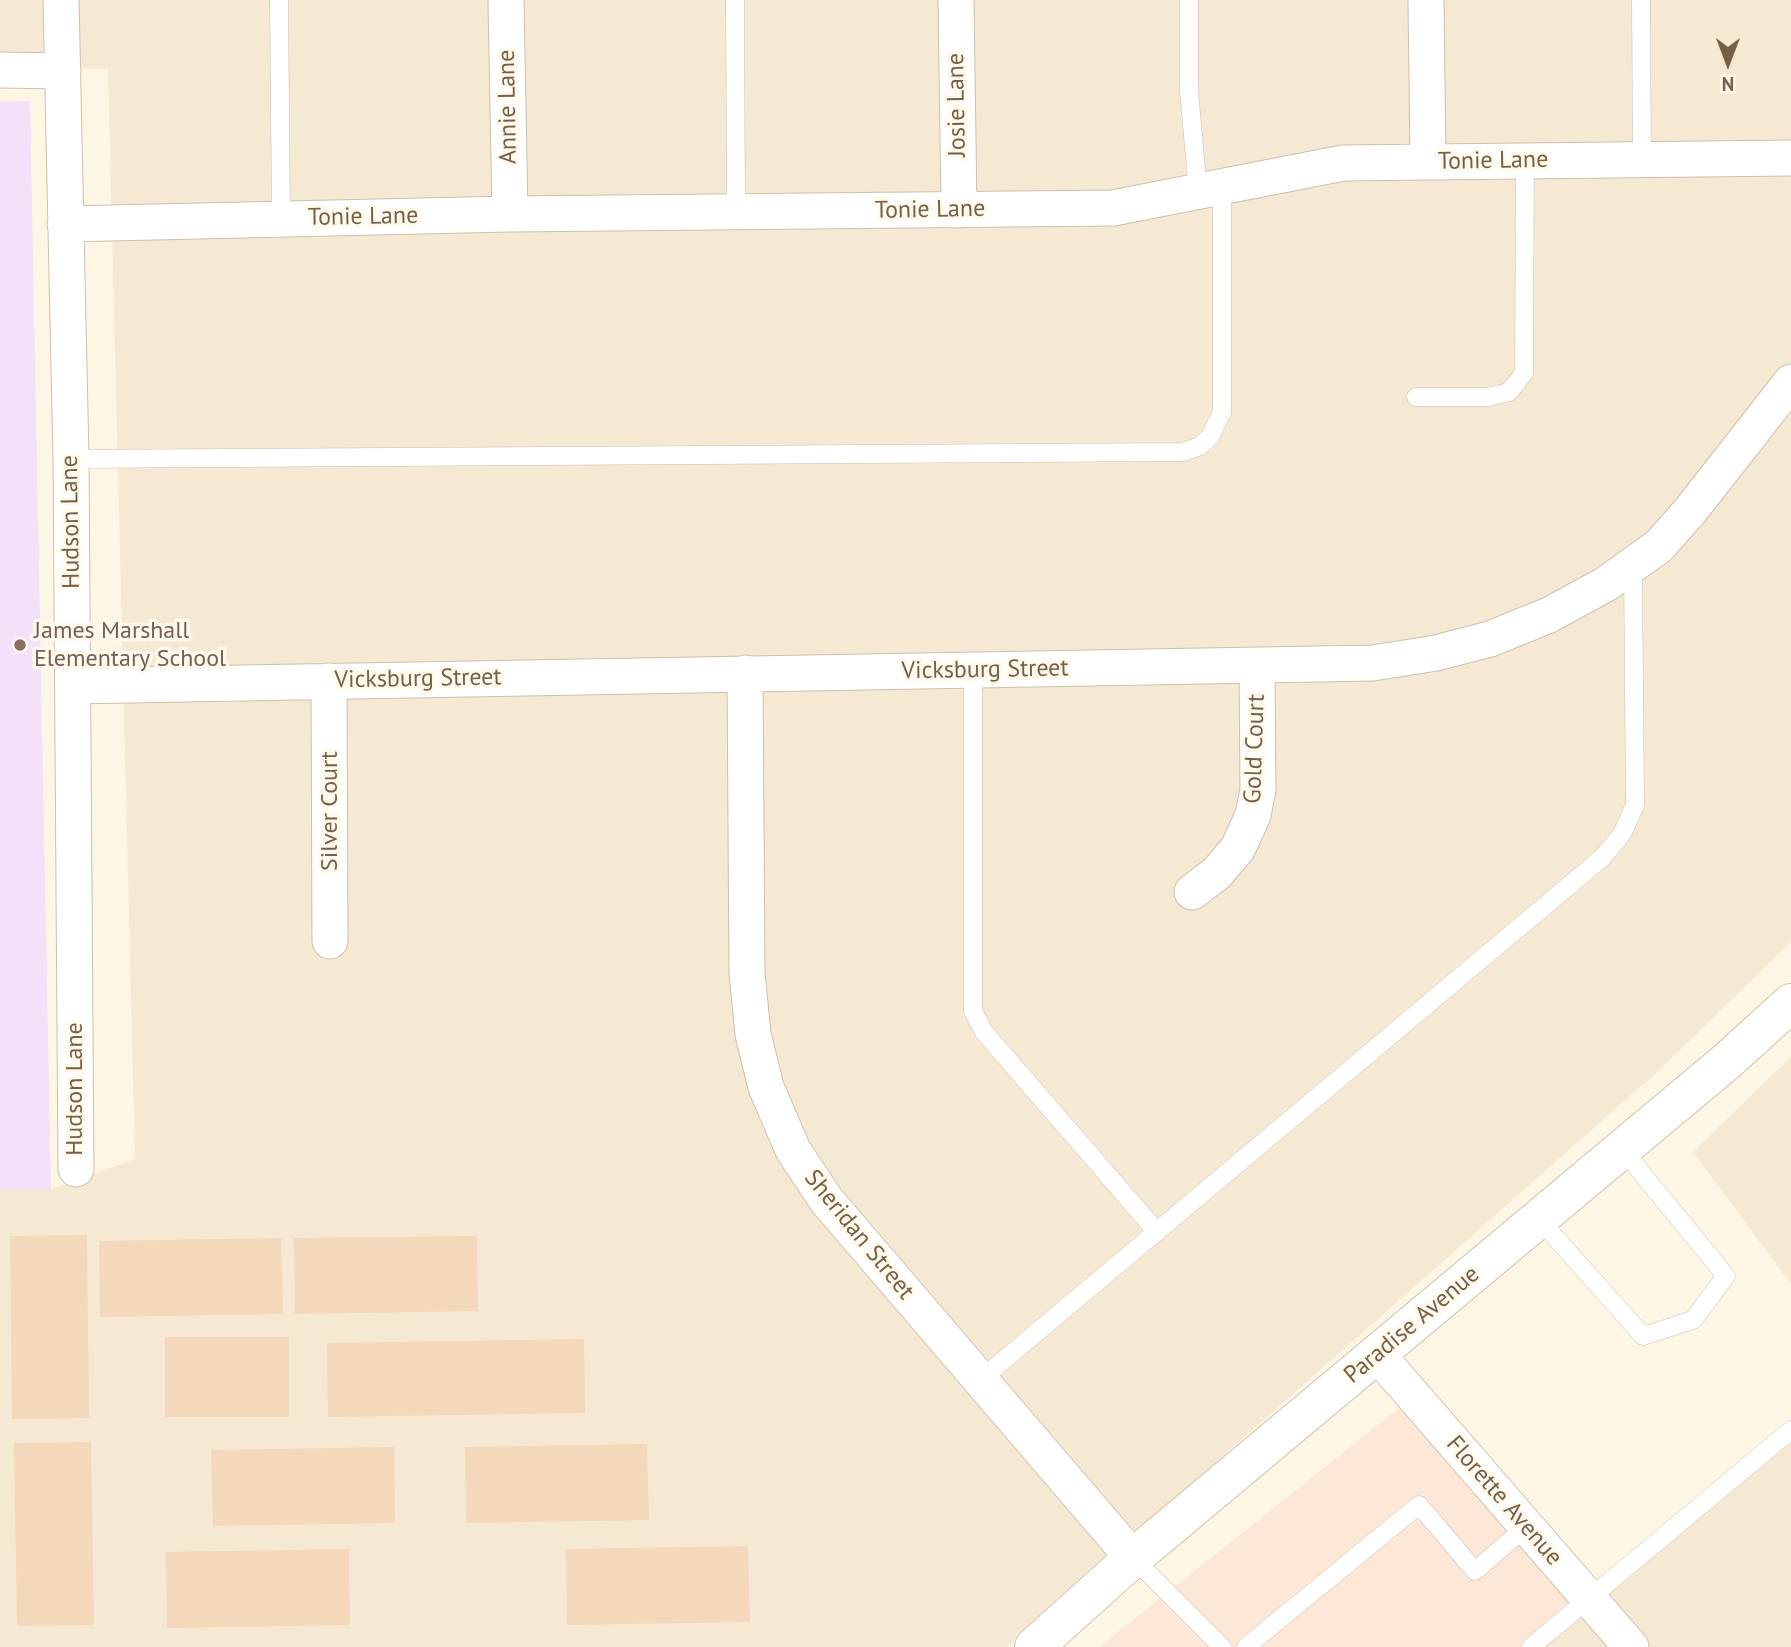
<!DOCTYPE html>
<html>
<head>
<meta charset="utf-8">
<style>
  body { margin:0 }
  #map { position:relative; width:1791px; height:1647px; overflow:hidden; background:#fdf6e4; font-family:"PT Sans",sans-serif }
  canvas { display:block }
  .north { position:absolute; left:1693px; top:28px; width:70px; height:70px; -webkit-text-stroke:5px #fffaeb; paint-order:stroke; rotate:180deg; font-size:19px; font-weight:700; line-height:28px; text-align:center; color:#765f49 }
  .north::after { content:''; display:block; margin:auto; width:24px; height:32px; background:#765f49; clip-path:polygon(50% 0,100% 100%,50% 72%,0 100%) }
</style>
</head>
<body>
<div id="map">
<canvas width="1791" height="1647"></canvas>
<div class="north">N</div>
</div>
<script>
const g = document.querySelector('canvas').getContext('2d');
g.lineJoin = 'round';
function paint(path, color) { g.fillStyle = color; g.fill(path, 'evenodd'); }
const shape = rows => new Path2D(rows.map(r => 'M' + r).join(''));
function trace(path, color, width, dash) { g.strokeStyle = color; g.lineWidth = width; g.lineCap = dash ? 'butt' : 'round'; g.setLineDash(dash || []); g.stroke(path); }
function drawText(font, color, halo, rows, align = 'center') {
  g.font = font + ' "PT Sans",sans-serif'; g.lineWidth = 7; g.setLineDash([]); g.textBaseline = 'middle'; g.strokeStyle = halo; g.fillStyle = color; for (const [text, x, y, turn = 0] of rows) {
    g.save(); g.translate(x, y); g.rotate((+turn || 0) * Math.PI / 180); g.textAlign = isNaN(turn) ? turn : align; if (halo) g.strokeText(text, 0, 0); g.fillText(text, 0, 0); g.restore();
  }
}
const residential = shape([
  [0,0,1791,0,1791,942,1656,1073,1007,1647,0,1647,0,1189,51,1189,135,1159,108,69,0,67],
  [1791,1057,1791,1284,1693,1152],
  [1791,1420,1791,1647,1521,1647,1591,1588]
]);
const commercial = shape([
  [1423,1389,1591,1588,1521,1647,1099,1647]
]);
const education = shape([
  [0,101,30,101,51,1189,0,1189]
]);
const building = shape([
  [87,1235,89,1418,12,1419,10,1236],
  [477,1236,478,1311,295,1314,294,1238],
  [281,1238,283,1314,100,1317,99,1241],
  [165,1337,289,1337,289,1417,165,1417],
  [584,1339,585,1413,328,1417,327,1343],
  [91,1442,94,1625,17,1626,14,1443],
  [647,1444,649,1520,466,1523,465,1447],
  [394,1447,395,1523,213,1526,211,1450],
  [748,1546,750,1622,567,1625,566,1549],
  [349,1549,350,1625,167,1628,166,1552]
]);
const service = shape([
  [279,0,281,218],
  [735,0,736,212],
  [1189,0,1189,91,1198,191],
  [1641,0,1642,160],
  [1416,397,1488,397,1509,392,1524,373,1525,160],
  [71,459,1183,452,1200,446,1210,437,1222,412,1222,186],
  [973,670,973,1011,984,1032,1157,1232],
  [1539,1219,1643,1336,1693,1320,1726,1276,1622,1149],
  [980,1380,1603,857,1622,834,1635,805,1633,565],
  [1133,1558,1222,1647],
  [1246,1647,1419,1505,1475,1571,1526,1527],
  [1531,1647,1791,1430]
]);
const minor = shape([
  [61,0,71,459,76,1169],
  [506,0,510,214],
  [956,0,959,210],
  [1426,0,1428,162],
  [0,70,63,71],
  [65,224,510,214,1113,208,1343,163,1791,158],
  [745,673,747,973,753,1034,766,1087,793,1150,827,1201,1133,1558],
  [329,681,330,941],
  [73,686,1373,663,1436,653,1490,639,1549,615,1606,584,1659,546,1690,511,1791,382],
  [1192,892,1217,873,1238,848,1253,815,1258,790,1257,666],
  [1377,1354,1631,1647]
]);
const secondary = shape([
  [1034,1647,1133,1558,1726,1062,1791,1003]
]);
const markers = [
  [20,645,7,"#8d6e63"]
];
const streetNames = [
  ["Josie Lane",957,105,-91],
  ["Annie Lane",508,107,-91],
  ["Tonie Lane",1493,161,-1],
  ["Tonie Lane",930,210,-1],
  ["Tonie Lane",363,217,-1],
  ["Hudson Lane",71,522,-91],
  ["Vicksburg Street",985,670,-1],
  ["Vicksburg Street",418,679,-1],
  ["Gold Court",1255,749,-88],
  ["Silver Court",330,811,-90],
  ["Hudson Lane",75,1089,-90],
  ["Sheridan Street",859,1235,51],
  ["Paradise Avenue",1412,1325,-40],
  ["Florette Avenue",1504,1501,49]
];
const educationNames = [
  ["James Marshall",34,631],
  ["Elementary School",34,659]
];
paint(residential, '#f5e9d3');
paint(commercial, '#fde8d8');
paint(education, '#f3e1f9');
paint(building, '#f3d8bb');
trace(service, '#cfbfab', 19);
trace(minor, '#cfbfab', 37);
trace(secondary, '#d2c0a7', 40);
trace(service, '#fff', 18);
trace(minor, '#fff', 35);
trace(secondary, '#fff', 38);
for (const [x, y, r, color] of markers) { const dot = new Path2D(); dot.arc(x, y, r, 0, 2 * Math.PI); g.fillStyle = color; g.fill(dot); trace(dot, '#fffaeb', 2.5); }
drawText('24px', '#765f49', '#fffaeb', streetNames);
drawText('24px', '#785e54', '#fffaeb', educationNames, 'left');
</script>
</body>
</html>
